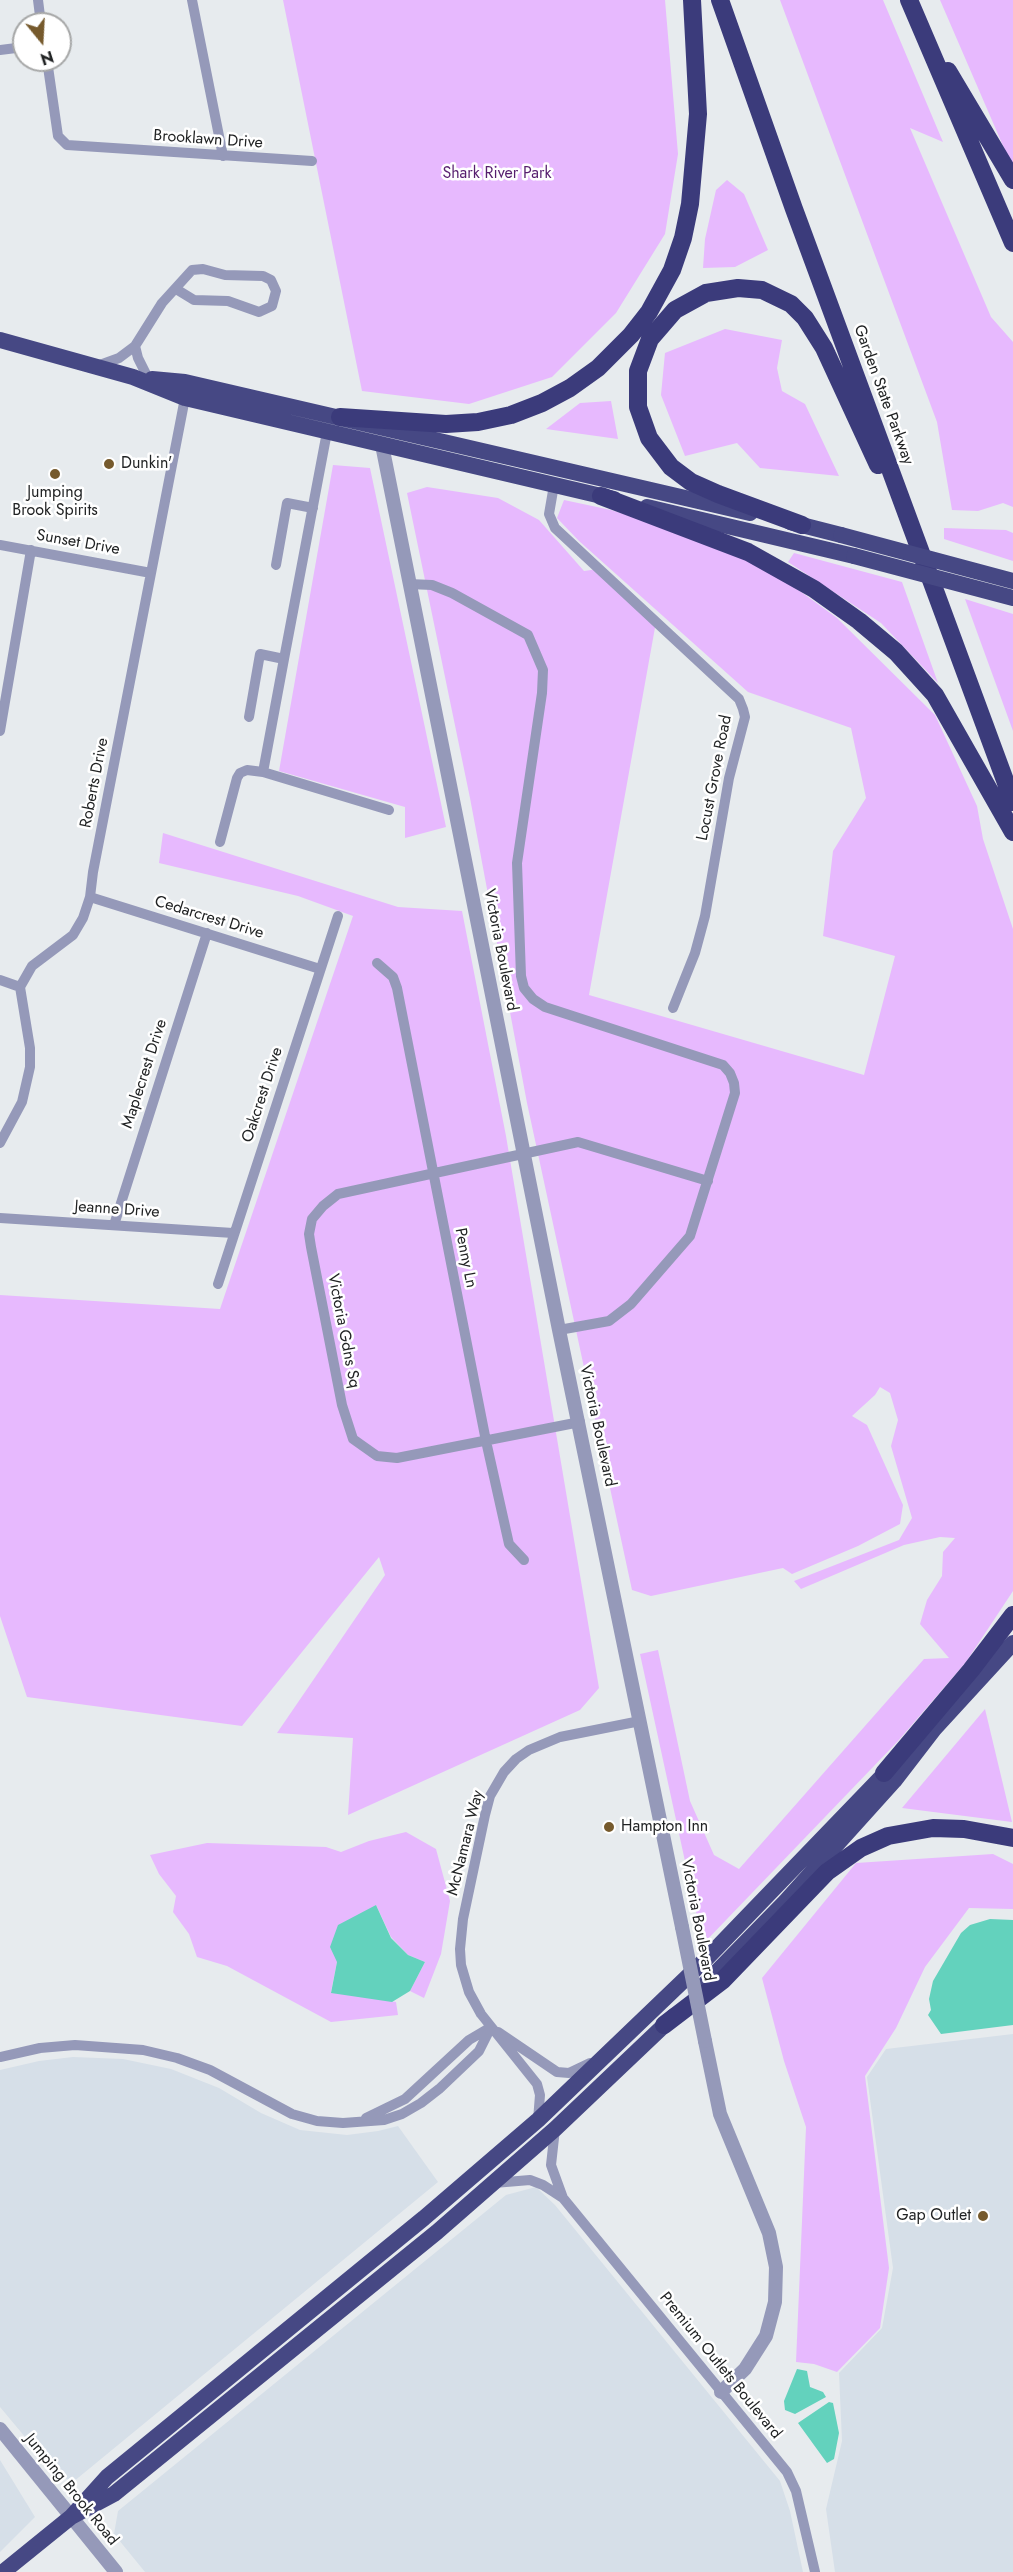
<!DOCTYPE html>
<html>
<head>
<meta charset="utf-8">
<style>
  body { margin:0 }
  #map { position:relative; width:1013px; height:2572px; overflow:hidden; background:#e7ebee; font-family:Jost,sans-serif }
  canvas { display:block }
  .north { position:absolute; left:12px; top:12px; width:60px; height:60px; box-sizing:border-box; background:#fff; border:2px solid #a6a7a7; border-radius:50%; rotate:162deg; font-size:16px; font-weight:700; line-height:24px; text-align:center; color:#212324 }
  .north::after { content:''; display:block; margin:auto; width:21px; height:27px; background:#765a2d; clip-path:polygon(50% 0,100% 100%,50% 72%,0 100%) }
</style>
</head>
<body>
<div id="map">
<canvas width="1013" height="2572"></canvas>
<div class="north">N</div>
</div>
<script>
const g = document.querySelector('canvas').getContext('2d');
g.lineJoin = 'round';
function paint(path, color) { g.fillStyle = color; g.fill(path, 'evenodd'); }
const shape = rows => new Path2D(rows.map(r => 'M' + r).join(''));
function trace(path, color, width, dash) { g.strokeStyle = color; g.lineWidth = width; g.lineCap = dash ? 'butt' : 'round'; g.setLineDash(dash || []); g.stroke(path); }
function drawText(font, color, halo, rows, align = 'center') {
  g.font = font + ' Jost,sans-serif'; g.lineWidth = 5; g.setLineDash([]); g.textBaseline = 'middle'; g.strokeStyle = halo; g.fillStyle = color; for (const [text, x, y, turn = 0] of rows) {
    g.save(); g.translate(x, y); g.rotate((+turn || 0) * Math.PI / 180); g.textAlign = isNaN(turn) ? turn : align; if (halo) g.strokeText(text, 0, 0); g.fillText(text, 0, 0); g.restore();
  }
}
const built = shape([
  [1013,2034,1013,2572,835,2572,826,2509,842,2441,839,2373,882,2328,893,2268,867,2077,886,2049],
  [73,2057,123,2059,171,2069,219,2088,261,2113,300,2130,347,2135,378,2131,398,2126,438,2182,73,2482,56,2474,0,2407,0,2070,39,2061],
  [536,2187,555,2205,780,2481,790,2511,803,2572,145,2572,114,2534,118,2511,506,2195],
  [0,2460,35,2517,0,2552]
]);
const green = shape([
  [283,0,665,0,678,154,665,234,616,313,552,377,469,404,362,391],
  [780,0,883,0,943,142,910,128,991,317,1013,342,1013,507,1003,503,978,511,952,510,937,422],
  [940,0,1013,0,1013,163,1010,162],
  [727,180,744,194,768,250,735,267,703,268,705,239,716,190],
  [725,329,782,340,777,368,782,391,805,404,839,476,760,468,737,443,685,456,661,395,665,353],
  [611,401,618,439,546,429,580,403],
  [333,465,370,468,446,827,405,838,405,807,279,771],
  [427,487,498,498,539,520,584,571,598,569,656,622,589,995,864,1075,895,956,823,936,833,851,866,798,851,728,748,692,579,541,557,518,564,500,611,510,695,536,771,570,837,618,935,715,977,806,983,839,1013,929,1013,1591,966,1662,898,1741,703,1944,640,1654,658,1650,690,1801,714,1855,739,1869,924,1659,949,1658,920,1624,927,1600,942,1576,943,1552,955,1538,940,1537,904,1545,801,1589,794,1581,899,1540,912,1518,891,1446,898,1420,890,1393,880,1387,875,1395,852,1416,867,1425,903,1505,900,1524,858,1546,792,1574,783,1568,651,1596,632,1590,527,1103,470,798,407,493],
  [944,528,1006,530,1013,533,1013,561,944,539],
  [794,553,902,582,938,683,881,623,788,562],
  [965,599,1013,614,1013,731],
  [163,833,398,907,462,911,506,1136,599,1688,580,1710,348,1815,353,1738,277,1733,385,1575,379,1557,242,1726,27,1697,0,1616,0,1295,220,1309,353,916,298,896,159,863],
  [985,1709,1012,1822,902,1808],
  [406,1832,436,1849,450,1901,441,1954,424,1998,410,1991,425,1962,408,1955,391,1937,376,1905,337,1962,331,1992,396,2002,398,2015,331,2022,227,1966,197,1957,189,1934,173,1912,176,1896,159,1874,150,1855,207,1843,326,1847,341,1852,369,1841],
  [993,1854,1013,1864,1013,1909,969,1908,925,1967,896,2028,865,2076,889,2268,880,2328,837,2372,814,2364,796,2362,806,2127,784,2061,762,1978,856,1863]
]);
const water = shape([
  [376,1905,391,1938,408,1955,425,1962,410,1991,392,2002,331,1993,337,1962,330,1947,338,1925],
  [990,1919,1013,1920,1013,2025,941,2034,928,2015,931,2010,929,1999,933,1981,961,1933,970,1925],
  [797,2369,807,2371,810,2387,823,2392,826,2397,795,2414,785,2410,784,2401],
  [829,2402,833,2403,839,2433,834,2459,827,2463,798,2423]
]);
const minor = shape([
  [38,0,41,24],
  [192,0,223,156],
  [0,50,24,47],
  [47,60,58,136,67,145,312,161],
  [135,346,138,358,148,378],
  [97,366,119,358,135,346,162,303,192,270,203,269,225,275,263,276,271,280,276,291,272,306,259,312,228,301,194,300,176,289],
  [554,485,549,514,555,528,739,699,743,709,745,717,729,778,705,916,695,953,673,1008],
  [0,545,151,573],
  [276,565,287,503,313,508],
  [409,584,432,585,452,593,528,635,543,670,542,693,517,863,521,976,524,988,533,999,545,1007,723,1065,730,1073,734,1083,735,1093,690,1236,631,1304,609,1321,559,1330],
  [249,717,260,654,284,659,327,432],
  [0,731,31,550],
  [263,772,284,659],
  [220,842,237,778,240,773,247,770,263,772,389,810],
  [90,897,320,969],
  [377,963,393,977,397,988,486,1441,509,1544,524,1560],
  [0,980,20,987],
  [0,1143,22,1102,30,1067,30,1048,20,987,32,966,73,935,83,918,90,897,93,872,185,398],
  [0,1218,233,1233],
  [114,1225,207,933],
  [218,1284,338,916],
  [580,1422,397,1458,377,1456,353,1439,342,1405,311,1247,309,1234,312,1219,323,1206,338,1194,578,1142,708,1181],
  [498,2032,557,2072,569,2073,590,2063],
  [0,2057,40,2048,75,2045,143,2050,177,2058,210,2070,292,2114,317,2121,343,2123,384,2120,402,2114,421,2103,439,2089,479,2051,491,2027],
  [366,2118,405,2099,469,2040,491,2027],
  [538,2120,540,2095,537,2084,481,2014,469,1992,461,1965,460,1949,463,1919,485,1815,490,1796,504,1772,516,1759,529,1750,560,1737,640,1721],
  [555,2129,551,2165,563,2198,787,2472,796,2491,815,2572],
  [494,2183,530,2180,543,2185,563,2198]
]);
const tertiary = shape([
  [382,445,559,1330,682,1927],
  [705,2041,720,2114,769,2233,776,2267,775,2302,766,2336,745,2369,721,2392],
  [0,2429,116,2572]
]);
const trunk = shape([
  [0,340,133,377,185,398,614,499],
  [152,379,185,382,750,513],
  [647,507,854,556],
  [790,522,841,535],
  [698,1991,785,1902,894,1781,934,1729,1013,1643],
  [71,2517,114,2494,437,2232,555,2129,674,2016],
  [3,2572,71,2517,107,2477,424,2218,538,2120,707,1958,894,1764]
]);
const motorway = shape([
  [720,0,794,209,1013,802],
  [909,0,1013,243],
  [948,71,1013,180],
  [340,417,446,424,478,422,511,415,542,403,570,388,598,368,631,335,649,312,672,270,683,238,690,204,698,114,692,0],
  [601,496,748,552,814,589,859,621,896,652,935,695,1013,832],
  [802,525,718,494,691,482,671,467,649,438,638,407,638,371,650,339,675,310,706,293,738,288,762,290,791,304,805,318,824,348,878,465],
  [884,1773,971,1670,1013,1615],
  [664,2025,723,1980,827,1872,861,1848,888,1836,933,1828,964,1829,1013,1838]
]);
const tertiaryBridge = shape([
  [682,1927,705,2041]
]);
const trunkBridge = shape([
  [841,535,1013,581],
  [854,556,1013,598]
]);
const markers = [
  [109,464,6,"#765a2d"],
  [55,474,6,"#765a2d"],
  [609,1827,6,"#765a2d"],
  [983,2216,6,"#765a2d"]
];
const streetNames = [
  ["Brooklawn Drive",208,140,4],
  ["Garden State Parkway",883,395,70],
  ["Sunset Drive",78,543,10],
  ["Locust Grove Road",715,778,-79],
  ["Roberts Drive",95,783,-79],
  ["Cedarcrest Drive",209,918,17],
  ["Victoria Boulevard",500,950,79],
  ["Maplecrest Drive",145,1074,-72],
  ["Oakcrest Drive",263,1095,-72],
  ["Jeanne Drive",117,1210,4],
  ["Penny Ln",465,1258,79],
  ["Victoria Gdns Sq",343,1331,79],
  ["Victoria Boulevard",597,1426,78],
  ["McNamara Way",466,1843,-76],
  ["Victoria Boulevard",697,1920,79],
  ["Premium Outlets Boulevard",720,2366,51],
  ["Jumping Brook Road",71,2490,51]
];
const parkNames = [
  ["Shark River Park",497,174]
];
const poiNames = [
  ["Dunkin'",121,464],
  ["Jumping",55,493,"center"],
  ["Brook Spirits",55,511,"center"],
  ["Hampton Inn",621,1827],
  ["Gap Outlet",971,2216,"right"]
];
paint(built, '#d6dfe8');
paint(green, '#e7b9fe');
paint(water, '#63d2bd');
trace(minor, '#9599b9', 10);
trace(tertiary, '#9599b9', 14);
trace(trunk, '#464884', 16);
trace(motorway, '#3b3b7b', 18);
trace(tertiaryBridge, '#9599b9', 14);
trace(trunkBridge, '#464884', 16);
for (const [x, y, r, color] of markers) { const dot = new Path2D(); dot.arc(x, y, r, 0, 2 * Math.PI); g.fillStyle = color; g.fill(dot); trace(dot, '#fff', 2); }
drawText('16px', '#212324', '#fff', streetNames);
drawText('16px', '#561e6e', '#fff', parkNames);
drawText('16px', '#212324', '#fff', poiNames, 'left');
</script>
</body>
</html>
